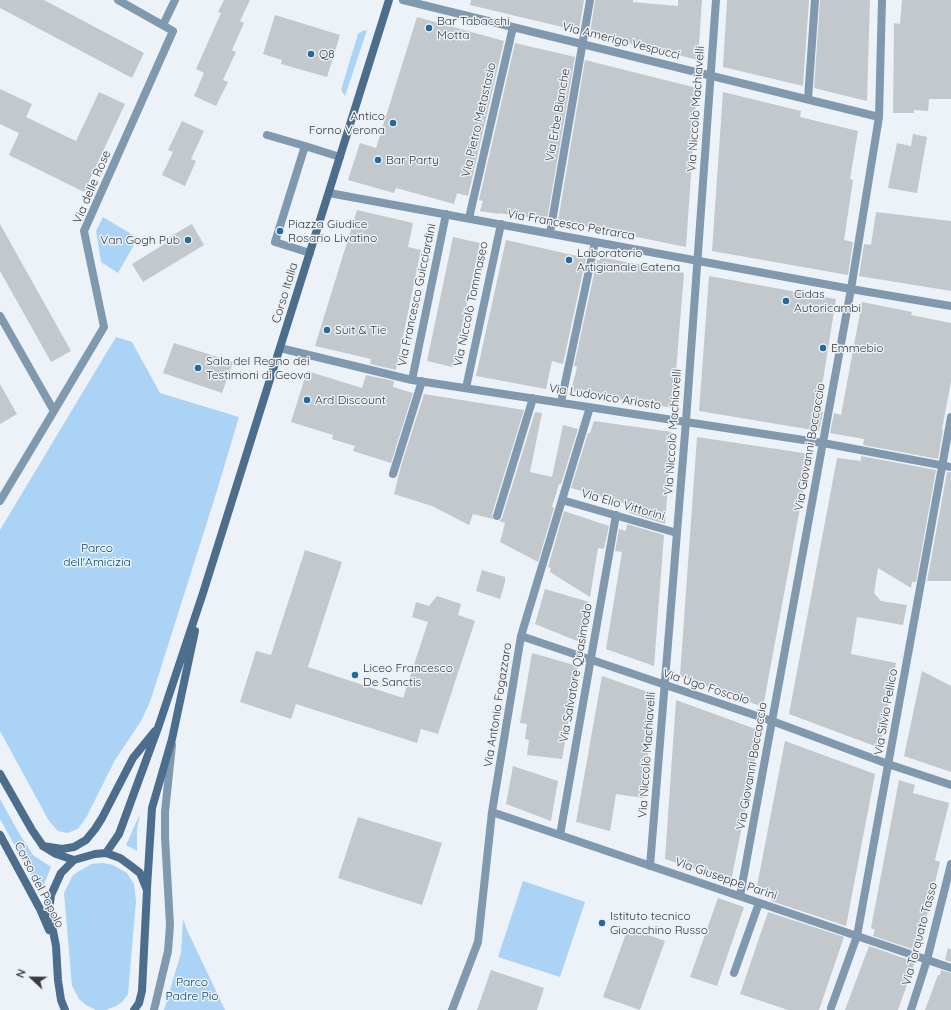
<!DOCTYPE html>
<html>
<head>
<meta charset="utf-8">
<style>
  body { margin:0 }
  #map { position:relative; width:951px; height:1010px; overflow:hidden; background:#ecf2f7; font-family:Quicksand,sans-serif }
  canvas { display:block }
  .north { position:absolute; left:12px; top:958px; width:40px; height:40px; -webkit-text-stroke:3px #ecf2f7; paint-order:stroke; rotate:292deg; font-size:11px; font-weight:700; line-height:16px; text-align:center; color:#393b3d }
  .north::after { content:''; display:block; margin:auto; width:14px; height:18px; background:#393b3d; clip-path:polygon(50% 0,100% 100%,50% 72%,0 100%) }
</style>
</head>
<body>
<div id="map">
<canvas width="951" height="1010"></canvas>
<div class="north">N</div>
</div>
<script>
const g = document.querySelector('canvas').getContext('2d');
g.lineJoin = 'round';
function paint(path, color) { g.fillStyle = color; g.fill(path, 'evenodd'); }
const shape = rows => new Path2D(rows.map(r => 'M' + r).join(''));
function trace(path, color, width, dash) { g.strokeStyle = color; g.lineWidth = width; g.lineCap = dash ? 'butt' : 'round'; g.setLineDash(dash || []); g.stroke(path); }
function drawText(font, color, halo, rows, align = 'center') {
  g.font = font + ' Quicksand,sans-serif'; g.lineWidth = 3; g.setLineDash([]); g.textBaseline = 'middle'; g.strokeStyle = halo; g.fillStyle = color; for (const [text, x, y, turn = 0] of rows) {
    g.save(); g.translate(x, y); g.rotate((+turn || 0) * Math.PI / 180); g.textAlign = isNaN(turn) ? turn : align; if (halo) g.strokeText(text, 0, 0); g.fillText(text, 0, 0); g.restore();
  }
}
const green = shape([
  [367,30,345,96,341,90,358,34,362,31],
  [103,217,138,238,118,273,101,262,96,231],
  [116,337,132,342,160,393,239,417,215,497,150,702,141,721,115,760,87,816,78,829,67,833,58,831,49,821,0,731,0,530],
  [0,799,19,833,33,855,51,867,41,892,0,819],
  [140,814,137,830,137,851,126,845],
  [103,863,113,865,127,873,134,884,136,901,128,994,123,1001,116,1006,106,1010,96,1010,86,1005,79,999,72,986,64,893,73,875,91,864],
  [523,881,585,902,560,977,498,957],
  [183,919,188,932,225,1010,164,1010,181,953]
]);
const building = shape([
  [0,0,44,0,144,53,132,78,0,8],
  [224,0,250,0,240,21,244,23,232,50,236,52,223,80,228,82,216,106,194,96,204,73,196,69,221,13,218,12],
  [471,0,584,0,579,31,470,5],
  [595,0,633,0,633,2,678,6,678,0,702,0,698,60,590,34],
  [727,0,809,0,803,86,723,67],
  [820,0,870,0,867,101,814,88],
  [902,0,951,0,951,99,929,99,928,111,914,110,914,113,893,113,894,23,900,24],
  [275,15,340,35,327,77,281,64,282,60,263,54],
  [417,17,504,41,468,196,457,193,454,204,396,188,394,193,348,180,360,143,376,148],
  [515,43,575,57,547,220,499,213,499,214,480,211,483,201,479,200],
  [585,60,697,88,686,247,558,221],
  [0,89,32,104,26,117,76,141,99,92,125,104,84,192,9,155,19,133,0,124],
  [723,92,801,111,800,117,858,131,850,179,853,180,844,240,853,242,848,275,712,251],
  [182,121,204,131,191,159,196,161,185,186,162,175,173,152,168,150],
  [913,134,927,137,917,193,888,188,897,143,911,146],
  [357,210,413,223,408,247,421,250,396,370,370,364,371,359,315,346],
  [876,212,951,221,951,291,859,276,864,244,871,245],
  [0,224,71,351,51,362,0,271],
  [192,224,204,245,143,282,132,264,166,243,164,240],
  [453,237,480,243,453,367,427,361],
  [506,240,586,258,563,364,552,361,546,389,476,376],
  [600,257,684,273,673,408,571,391,577,367,574,366,597,260,600,260],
  [709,276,836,299,818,411,823,412,819,431,699,411],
  [862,302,912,312,911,315,951,323,951,381,942,430,943,430,938,459,863,445,864,439,830,433,834,413,841,415],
  [174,343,233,362,222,393,163,373],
  [307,371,362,388,366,375,394,381,393,387,413,393,391,463,353,451,355,446,332,439,333,435,291,422],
  [0,384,17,414,0,424],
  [424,394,524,410,492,514,493,519,473,514,469,525,432,506,394,494,401,466],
  [535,412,542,413,530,472,552,477,563,425,578,429,561,484,559,484,552,507,554,508,538,562,500,542,505,523,499,521,502,518],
  [594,421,672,432,665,524,629,513,630,505,571,488,588,433,590,433],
  [697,437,810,454,763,707,680,676],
  [861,456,936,470,916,582,912,582,911,588,878,568,874,593,881,601,907,605,903,625,857,617,851,654,896,663,880,748,789,714,837,458,861,461],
  [947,472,951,472,951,581,927,581],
  [564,511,609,526,604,549,598,548,590,597,550,572,551,568,548,567],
  [627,524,664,535,654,666,606,649,622,552,615,551,619,529,626,531],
  [305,550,342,562,308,667,403,698,428,622,412,617,416,602,429,606,437,596,461,604,458,615,475,621,438,734,421,729,417,743,296,704,291,719,240,702,256,651,271,655],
  [482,570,505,577,505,582,500,599,476,591],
  [545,589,589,602,582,643,535,624],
  [532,653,578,666,562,759,527,755,529,740,525,739,527,724,520,723],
  [922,671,951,686,951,772,904,756],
  [602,676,654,694,644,798,616,794,610,831,576,822],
  [676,700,761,731,731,881,665,859],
  [785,741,875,774,846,926,771,901,775,892,757,886],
  [513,766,558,781,551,821,506,804],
  [899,780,915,785,913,793,949,803,935,860,940,862,918,951,873,936,875,930,871,928],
  [358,817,442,843,422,905,338,878],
  [718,898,744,907,717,986,690,977],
  [768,912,844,937,819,1010,788,1010,740,994],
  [628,928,665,941,640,1010,603,997],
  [869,946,915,962,898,1010,845,1010],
  [948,948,951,949,951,962,945,960],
  [491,970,544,988,537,1010,477,1010],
  [941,970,951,973,951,1010,925,1010,938,975,940,975]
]);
const street = shape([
  [403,0,879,117],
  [163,25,175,0],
  [808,99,815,0],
  [267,135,305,146],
  [329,193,851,289,951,306],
  [469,218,513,27],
  [550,233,590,0],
  [310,253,275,242,305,146,340,157],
  [0,316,54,411,0,501],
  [280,348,412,380,823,443,951,467],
  [412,380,446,214],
  [466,388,501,224],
  [561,402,595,242],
  [54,411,104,327,84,231,173,31,118,0],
  [393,474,422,381],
  [562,500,677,533],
  [497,516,533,398],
  [521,636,772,721,888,764,951,785],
  [492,812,951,968],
  [560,835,616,515],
  [650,866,686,421,716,0],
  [740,896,851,289,879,117,882,0],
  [734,973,759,903],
  [831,1008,857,936,951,417],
  [154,1010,168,951,170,925,165,837,165,812,172,745],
  [452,1010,478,942,492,812,521,636,590,407],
  [911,1010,927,960,951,864]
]);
const secondary = shape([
  [0,774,32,830,43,846,56,854,74,860],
  [0,835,40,909,49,930],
  [43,846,62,849,74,847,86,840,95,829,102,818,133,758,155,731],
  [106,853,119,834,159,725,203,593,389,0],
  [147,888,152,808,172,739,195,631],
  [65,1010,61,1000,58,980,56,946,49,911,51,895,61,873,74,860,95,854,106,853,120,858,131,866,140,873,147,890,142,991,139,1003,134,1010]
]);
const markers = [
  [429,28,4,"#246a9e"],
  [311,54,4,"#246a9e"],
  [393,123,4,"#246a9e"],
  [378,160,4,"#246a9e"],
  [280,231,4,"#246a9e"],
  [188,240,4,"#246a9e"],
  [569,260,4,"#246a9e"],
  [786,301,4,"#246a9e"],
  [327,330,4,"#246a9e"],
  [823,348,4,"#246a9e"],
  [198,368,4,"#246a9e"],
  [307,400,4,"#246a9e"],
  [355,675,4,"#246a9e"],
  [602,923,4,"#246a9e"]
];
const poiNames = [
  ["Bar Tabacchi",437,21],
  ["Motta",437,35],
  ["Q8",319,54],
  ["Antico",385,116,"right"],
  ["Forno Verona",385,130,"right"],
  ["Bar Party",386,160],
  ["Piazza Giudice",288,224],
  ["Rosario Livatino",288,238],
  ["Van Gogh Pub",180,240,"right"],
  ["Laboratorio",577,253],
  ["Artigianale Catena",577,267],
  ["Cidas",794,294],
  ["Autoricambi",794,308],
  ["Suit & Tie",335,330],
  ["Emmebio",831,348],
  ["Sala del Regno dei",206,361],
  ["Testimoni di Geova",206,375],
  ["Ard Discount",315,400],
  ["Liceo Francesco",363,668],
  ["De Sanctis",363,682],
  ["Istituto tecnico",610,916],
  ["Gioacchino Russo",610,930]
];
const streetNames = [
  ["Via Amerigo Vespucci",621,41,14],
  ["Via Niccolò Machiavelli",696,109,-86],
  ["Via Erbe Bianche",558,115,-80],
  ["Via Pietro Metastasio",479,120,-77],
  ["Via delle Rose",92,187,-67],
  ["Via Francesco Petrarca",571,225,10],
  ["Corso Italia",285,293,-73],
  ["Via Francesco Guicciardini",417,295,-78],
  ["Via Niccolò Tommaseo",471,304,-78],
  ["Via Ludovico Ariosto",605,397,9],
  ["Via Niccolò Machiavelli",673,432,-86],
  ["Via Giovanni Boccaccio",810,447,-80],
  ["Via Elio Vittorini",623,505,16],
  ["Via Salvatore Quasimodo",576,673,-80],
  ["Via Ugo Foscolo",706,687,18],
  ["Via Antonio Fogazzaro",498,705,-81],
  ["Via Silvio Pellico",886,712,-80],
  ["Via Niccolò Machiavelli",647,755,-86],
  ["Via Giovanni Boccaccio",752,766,-80],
  ["Via Giuseppe Parini",726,879,19],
  ["Corso del Popolo",39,885,63],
  ["Via Torquato Tasso",920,934,-75]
];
const parkNames = [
  ["Parco",97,548],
  ["dell'Amicizia",97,562],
  ["Parco",192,982],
  ["Padre Pio",192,996]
];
paint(green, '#aad3f6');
paint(building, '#c3c8cd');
trace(street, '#8199ae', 8);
trace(secondary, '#4c6e8c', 8);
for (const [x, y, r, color] of markers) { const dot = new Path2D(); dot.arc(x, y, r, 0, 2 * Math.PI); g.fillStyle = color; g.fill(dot); trace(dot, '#ecf2f7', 1.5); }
drawText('12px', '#393b3d', '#ecf2f7', poiNames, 'left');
drawText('12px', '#393b3d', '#ecf2f7', streetNames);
drawText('12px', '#004672', '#ecf2f7', parkNames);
</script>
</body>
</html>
